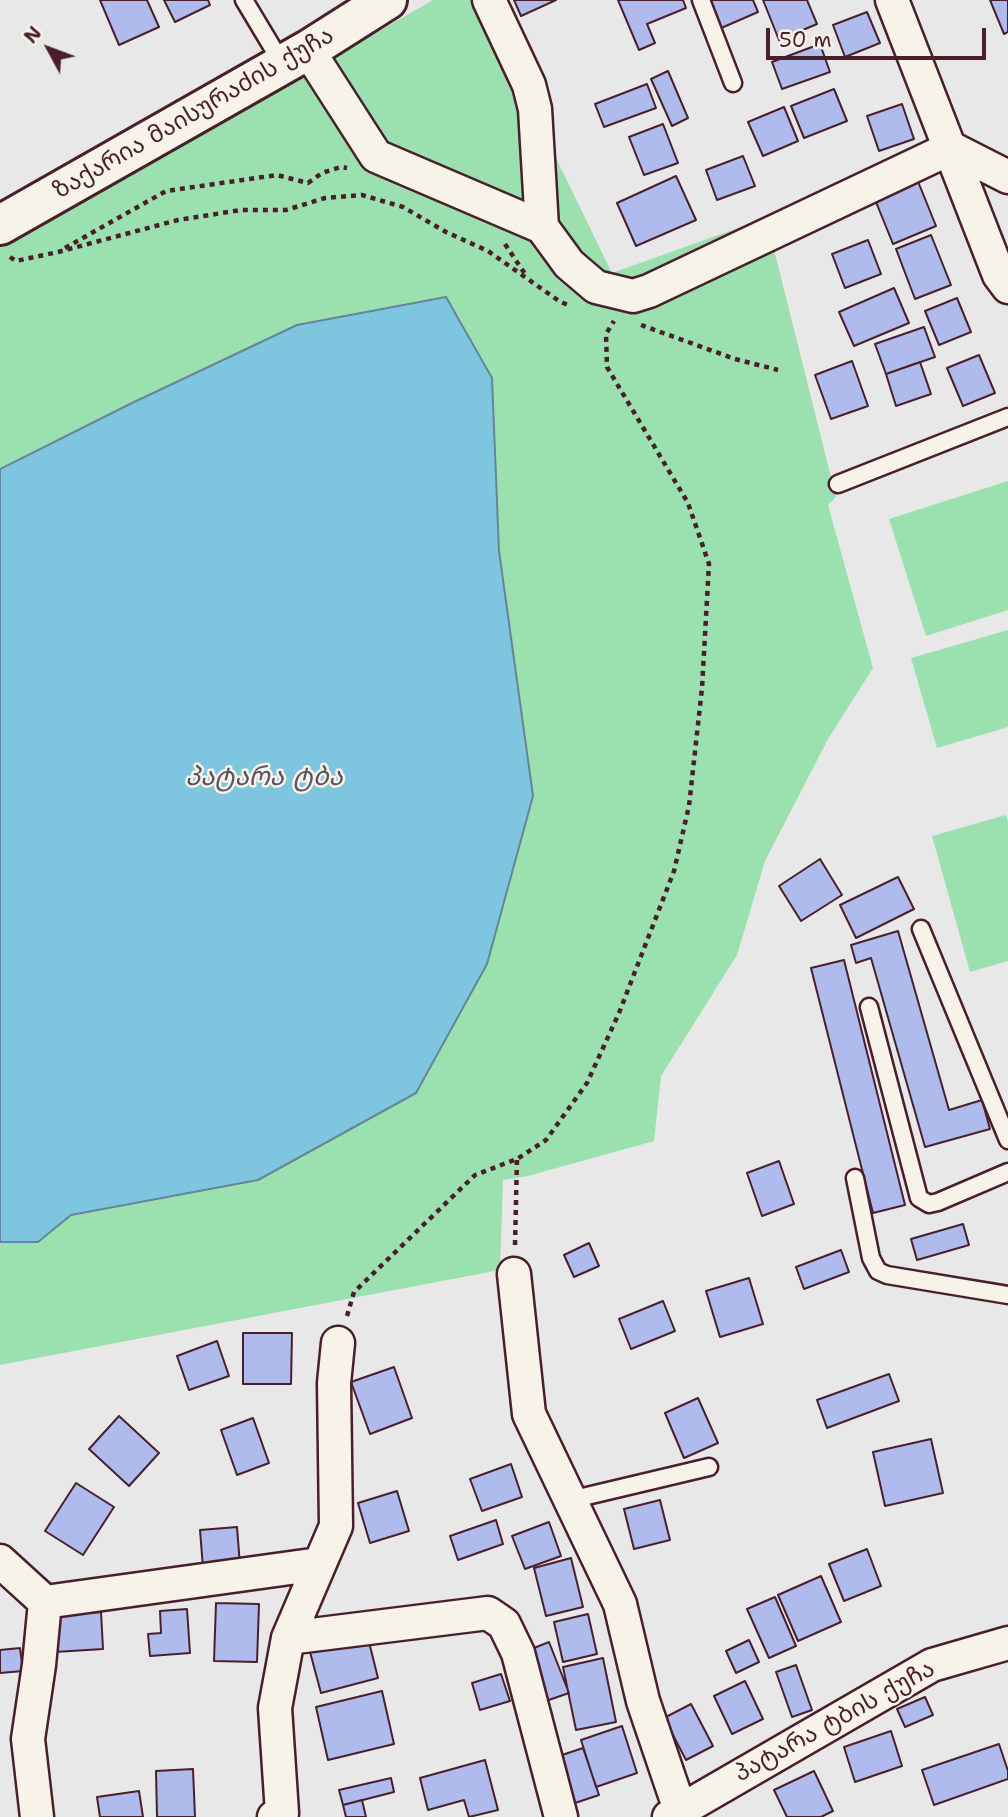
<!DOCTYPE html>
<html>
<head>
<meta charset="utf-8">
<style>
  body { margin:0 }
  #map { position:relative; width:1008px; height:1817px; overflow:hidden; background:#e9e8e9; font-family:"Shantell Sans",sans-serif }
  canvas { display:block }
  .north { position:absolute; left:14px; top:14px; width:70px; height:70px; -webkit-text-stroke:5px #f7f3e8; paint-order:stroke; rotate:311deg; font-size:19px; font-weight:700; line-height:28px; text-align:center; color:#4a1f2b }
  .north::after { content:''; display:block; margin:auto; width:24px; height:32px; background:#4a1f2b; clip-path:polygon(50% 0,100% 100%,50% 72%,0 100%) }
  .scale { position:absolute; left:766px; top:28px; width:220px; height:32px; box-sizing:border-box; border:4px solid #4a1f2b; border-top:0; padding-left:9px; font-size:21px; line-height:24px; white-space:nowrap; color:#4a1f2b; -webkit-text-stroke:5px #f7f3e8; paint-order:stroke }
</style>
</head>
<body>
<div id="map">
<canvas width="1008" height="1817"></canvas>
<div class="north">N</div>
<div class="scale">50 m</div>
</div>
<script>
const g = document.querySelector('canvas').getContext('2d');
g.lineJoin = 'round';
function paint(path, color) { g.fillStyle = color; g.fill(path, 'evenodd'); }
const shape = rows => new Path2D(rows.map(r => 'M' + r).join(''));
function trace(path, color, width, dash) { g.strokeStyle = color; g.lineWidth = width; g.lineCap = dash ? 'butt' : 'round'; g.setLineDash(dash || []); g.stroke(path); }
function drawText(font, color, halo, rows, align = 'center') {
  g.font = font + ' "Shantell Sans","Noto Sans Georgian",sans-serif'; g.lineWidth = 5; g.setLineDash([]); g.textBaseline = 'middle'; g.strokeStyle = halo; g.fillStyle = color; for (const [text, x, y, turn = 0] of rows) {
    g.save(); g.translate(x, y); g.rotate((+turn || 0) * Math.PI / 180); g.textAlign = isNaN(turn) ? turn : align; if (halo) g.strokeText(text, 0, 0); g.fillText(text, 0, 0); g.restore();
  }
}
const green = shape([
  [433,0,479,0,612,273,766,218,836,497,828,505,873,668,828,739,765,861,737,955,661,1076,654,1141,528,1176,503,1180,500,1270,0,1365,0,1242,38,1242,71,1215,258,1180,499,551,492,378,0,470,0,244,140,169],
  [1008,481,1008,610,926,636,889,519],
  [1008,630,1008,727,937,748,911,658],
  [1006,815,1008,822,1008,961,970,972,932,836]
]);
const water = shape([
  [446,297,492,378,499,551,533,796,487,964,416,1093,258,1180,71,1215,38,1242,0,1242,0,469,130,404,297,325,446,297]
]);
const building = shape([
  [100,0,147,0,159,27,119,45,100,0],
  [164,0,208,0,210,5,175,22,164,0],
  [514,0,556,0,521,16,514,0],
  [618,0,683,0,686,8,647,24,655,43,639,50,618,0],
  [706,0,753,0,758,12,719,29,706,0],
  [763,0,807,0,817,24,779,40,763,0],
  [990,0,1008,0,1008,32,1004,34,990,0],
  [867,12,880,43,845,57,833,25,867,12],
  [820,44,830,72,782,89,772,62,820,44],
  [668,71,688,118,672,126,651,79,668,71],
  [647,84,656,108,604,127,595,104,647,84],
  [834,89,847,121,804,138,791,106,834,89],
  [902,104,914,139,879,151,867,116,902,104],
  [784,107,798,141,763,156,748,122,784,107],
  [663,124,678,163,644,175,629,137,663,124],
  [743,156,755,186,717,200,706,170,743,156],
  [676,176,696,220,636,246,617,203,676,176],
  [917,179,936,226,893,244,874,197,917,179],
  [931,235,951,285,915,299,896,249,931,235],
  [868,240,881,274,845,288,832,254,868,240],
  [894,288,909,323,854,346,839,312,894,288],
  [957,298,971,332,939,345,925,311,957,298],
  [924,327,935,357,886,374,875,344,924,327],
  [979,355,995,393,963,406,947,368,979,355],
  [852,361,868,406,831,419,815,375,852,361],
  [920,362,931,394,896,406,886,374,920,362],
  [820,859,842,895,801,921,779,886,820,859],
  [898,877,914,909,856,938,840,905,898,877],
  [898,931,949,1110,982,1100,990,1129,925,1147,871,958,856,963,851,945,898,931],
  [844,960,905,1205,873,1213,811,968,844,960],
  [779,1161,794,1204,762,1216,747,1173,779,1161],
  [963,1224,969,1245,917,1260,911,1239,963,1224],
  [589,1243,599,1266,574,1277,564,1255,589,1243],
  [841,1250,849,1272,804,1289,796,1267,841,1250],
  [749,1278,763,1324,720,1337,706,1291,749,1278],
  [663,1301,675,1331,631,1349,619,1319,663,1301],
  [243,1333,292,1333,291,1384,243,1384,243,1333],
  [217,1341,229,1376,189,1390,177,1356,217,1341],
  [394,1367,412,1418,370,1434,351,1382,394,1367],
  [889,1374,899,1401,827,1428,817,1400,889,1374],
  [698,1398,718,1443,684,1458,665,1413,698,1398],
  [119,1416,159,1453,129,1486,89,1449,119,1416],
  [253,1418,269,1463,237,1475,221,1430,253,1418],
  [931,1439,943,1493,885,1506,873,1452,931,1439],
  [511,1464,522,1497,482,1511,470,1479,511,1464],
  [76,1483,114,1507,83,1555,45,1531,76,1483],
  [397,1491,409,1531,370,1543,358,1503,397,1491],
  [660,1500,670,1540,634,1549,624,1509,660,1500],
  [496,1520,503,1544,458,1560,450,1536,496,1520],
  [549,1522,561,1556,525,1569,512,1536,549,1522],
  [237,1527,240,1565,203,1568,200,1530,237,1527],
  [867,1549,881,1586,844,1601,829,1564,867,1549],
  [571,1558,583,1607,546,1616,534,1568,571,1558],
  [821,1576,841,1622,798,1641,778,1595,821,1576],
  [775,1597,796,1646,769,1658,747,1609,775,1597],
  [216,1603,259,1604,257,1662,214,1661,216,1603],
  [187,1609,190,1653,150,1656,148,1634,161,1633,160,1611,187,1609],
  [101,1612,103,1649,55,1652,53,1615,101,1612],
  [588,1614,597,1654,563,1662,554,1622,588,1614],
  [368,1638,378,1678,321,1693,310,1652,368,1638],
  [749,1640,759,1662,736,1673,726,1651,749,1640],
  [549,1642,569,1693,543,1702,524,1652,549,1642],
  [20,1648,23,1671,0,1673,0,1650,20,1648],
  [603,1658,616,1722,576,1730,563,1667,603,1658],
  [796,1665,812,1710,792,1717,776,1672,796,1665],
  [501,1674,510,1701,480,1710,472,1683,501,1674],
  [745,1681,763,1719,732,1734,714,1696,745,1681],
  [382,1691,394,1744,328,1760,316,1707,382,1691],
  [925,1697,933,1715,905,1727,897,1709,925,1697],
  [691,1704,713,1746,686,1760,664,1718,691,1704],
  [622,1726,637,1773,596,1787,581,1740,622,1726],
  [891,1731,902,1766,855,1782,844,1747,891,1731],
  [999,1744,1008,1771,1008,1779,934,1805,922,1770,999,1744],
  [583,1748,599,1795,563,1807,547,1760,583,1748],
  [485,1760,498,1810,469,1817,464,1800,428,1810,420,1778,485,1760],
  [193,1769,195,1817,157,1817,156,1771,193,1769],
  [814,1771,833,1811,821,1817,787,1817,774,1790,814,1771],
  [391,1778,394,1792,343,1805,339,1790,391,1778],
  [139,1791,143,1817,100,1817,97,1797,139,1791],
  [362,1800,366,1817,346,1817,343,1805,362,1800]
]);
const path = shape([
  [505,244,527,277],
  [65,248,166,191,277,175,308,183,322,173,341,167,347,168],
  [10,257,16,261,58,252,178,220,241,210,286,210,325,198,362,195,403,207,446,232,488,251,559,301,568,305],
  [641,325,735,359,778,370],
  [515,1245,517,1159],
  [347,1316,354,1292,475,1175,517,1159,546,1140,587,1083,619,1013,674,871,689,806,702,688,709,564,688,503,607,367,606,334,614,321]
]);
const service = shape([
  [244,0,283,65],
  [701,0,733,83],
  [838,484,1008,417],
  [921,929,1008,1140],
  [869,1007,919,1198,929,1204,938,1202,1008,1172],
  [855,1178,871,1258,878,1271,887,1275,1008,1295],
  [570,1500,709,1467]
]);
const minor = shape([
  [489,0,529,85,535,109,542,227,569,264,596,287,633,296,649,291,951,148,1008,177],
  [892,0,999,275,1008,287],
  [308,50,376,156,542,227],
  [514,1274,529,1414,620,1604,643,1701,680,1810],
  [0,1561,45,1602,319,1564],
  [288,1638,488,1613,504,1624,518,1653,561,1817],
  [37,1817,28,1739,39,1665,45,1602],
  [274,1817,282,1813,275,1708,288,1638,336,1526,334,1383,338,1343],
  [669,1817,932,1665,1008,1643]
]);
const tertiary = shape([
  [0,225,308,50,387,0]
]);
const streetNames = [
  ["ზაქარია მაისურაძის ქუჩა",194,114,-30],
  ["პატარა ტბის ქუჩა",835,1722,-29]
];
const waterNames = [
  ["პატარა ტბა",264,778]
];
paint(green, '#9ae1af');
paint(water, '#7ec6df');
trace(water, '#698397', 2);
paint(building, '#afbbec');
trace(building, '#4a1f2b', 2);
trace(service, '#4a1f2b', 21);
trace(minor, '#4a1f2b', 37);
trace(tertiary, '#4a1f2b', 44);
trace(path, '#4a1f2b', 4.5, [5, 5]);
trace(service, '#f7f3e8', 16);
trace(minor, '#f7f3e8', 32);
trace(tertiary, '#f7f3e8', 38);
drawText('24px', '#4a1f2b', '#f7f3e8', streetNames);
drawText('italic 26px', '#5a5161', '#f7f3e8', waterNames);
</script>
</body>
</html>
